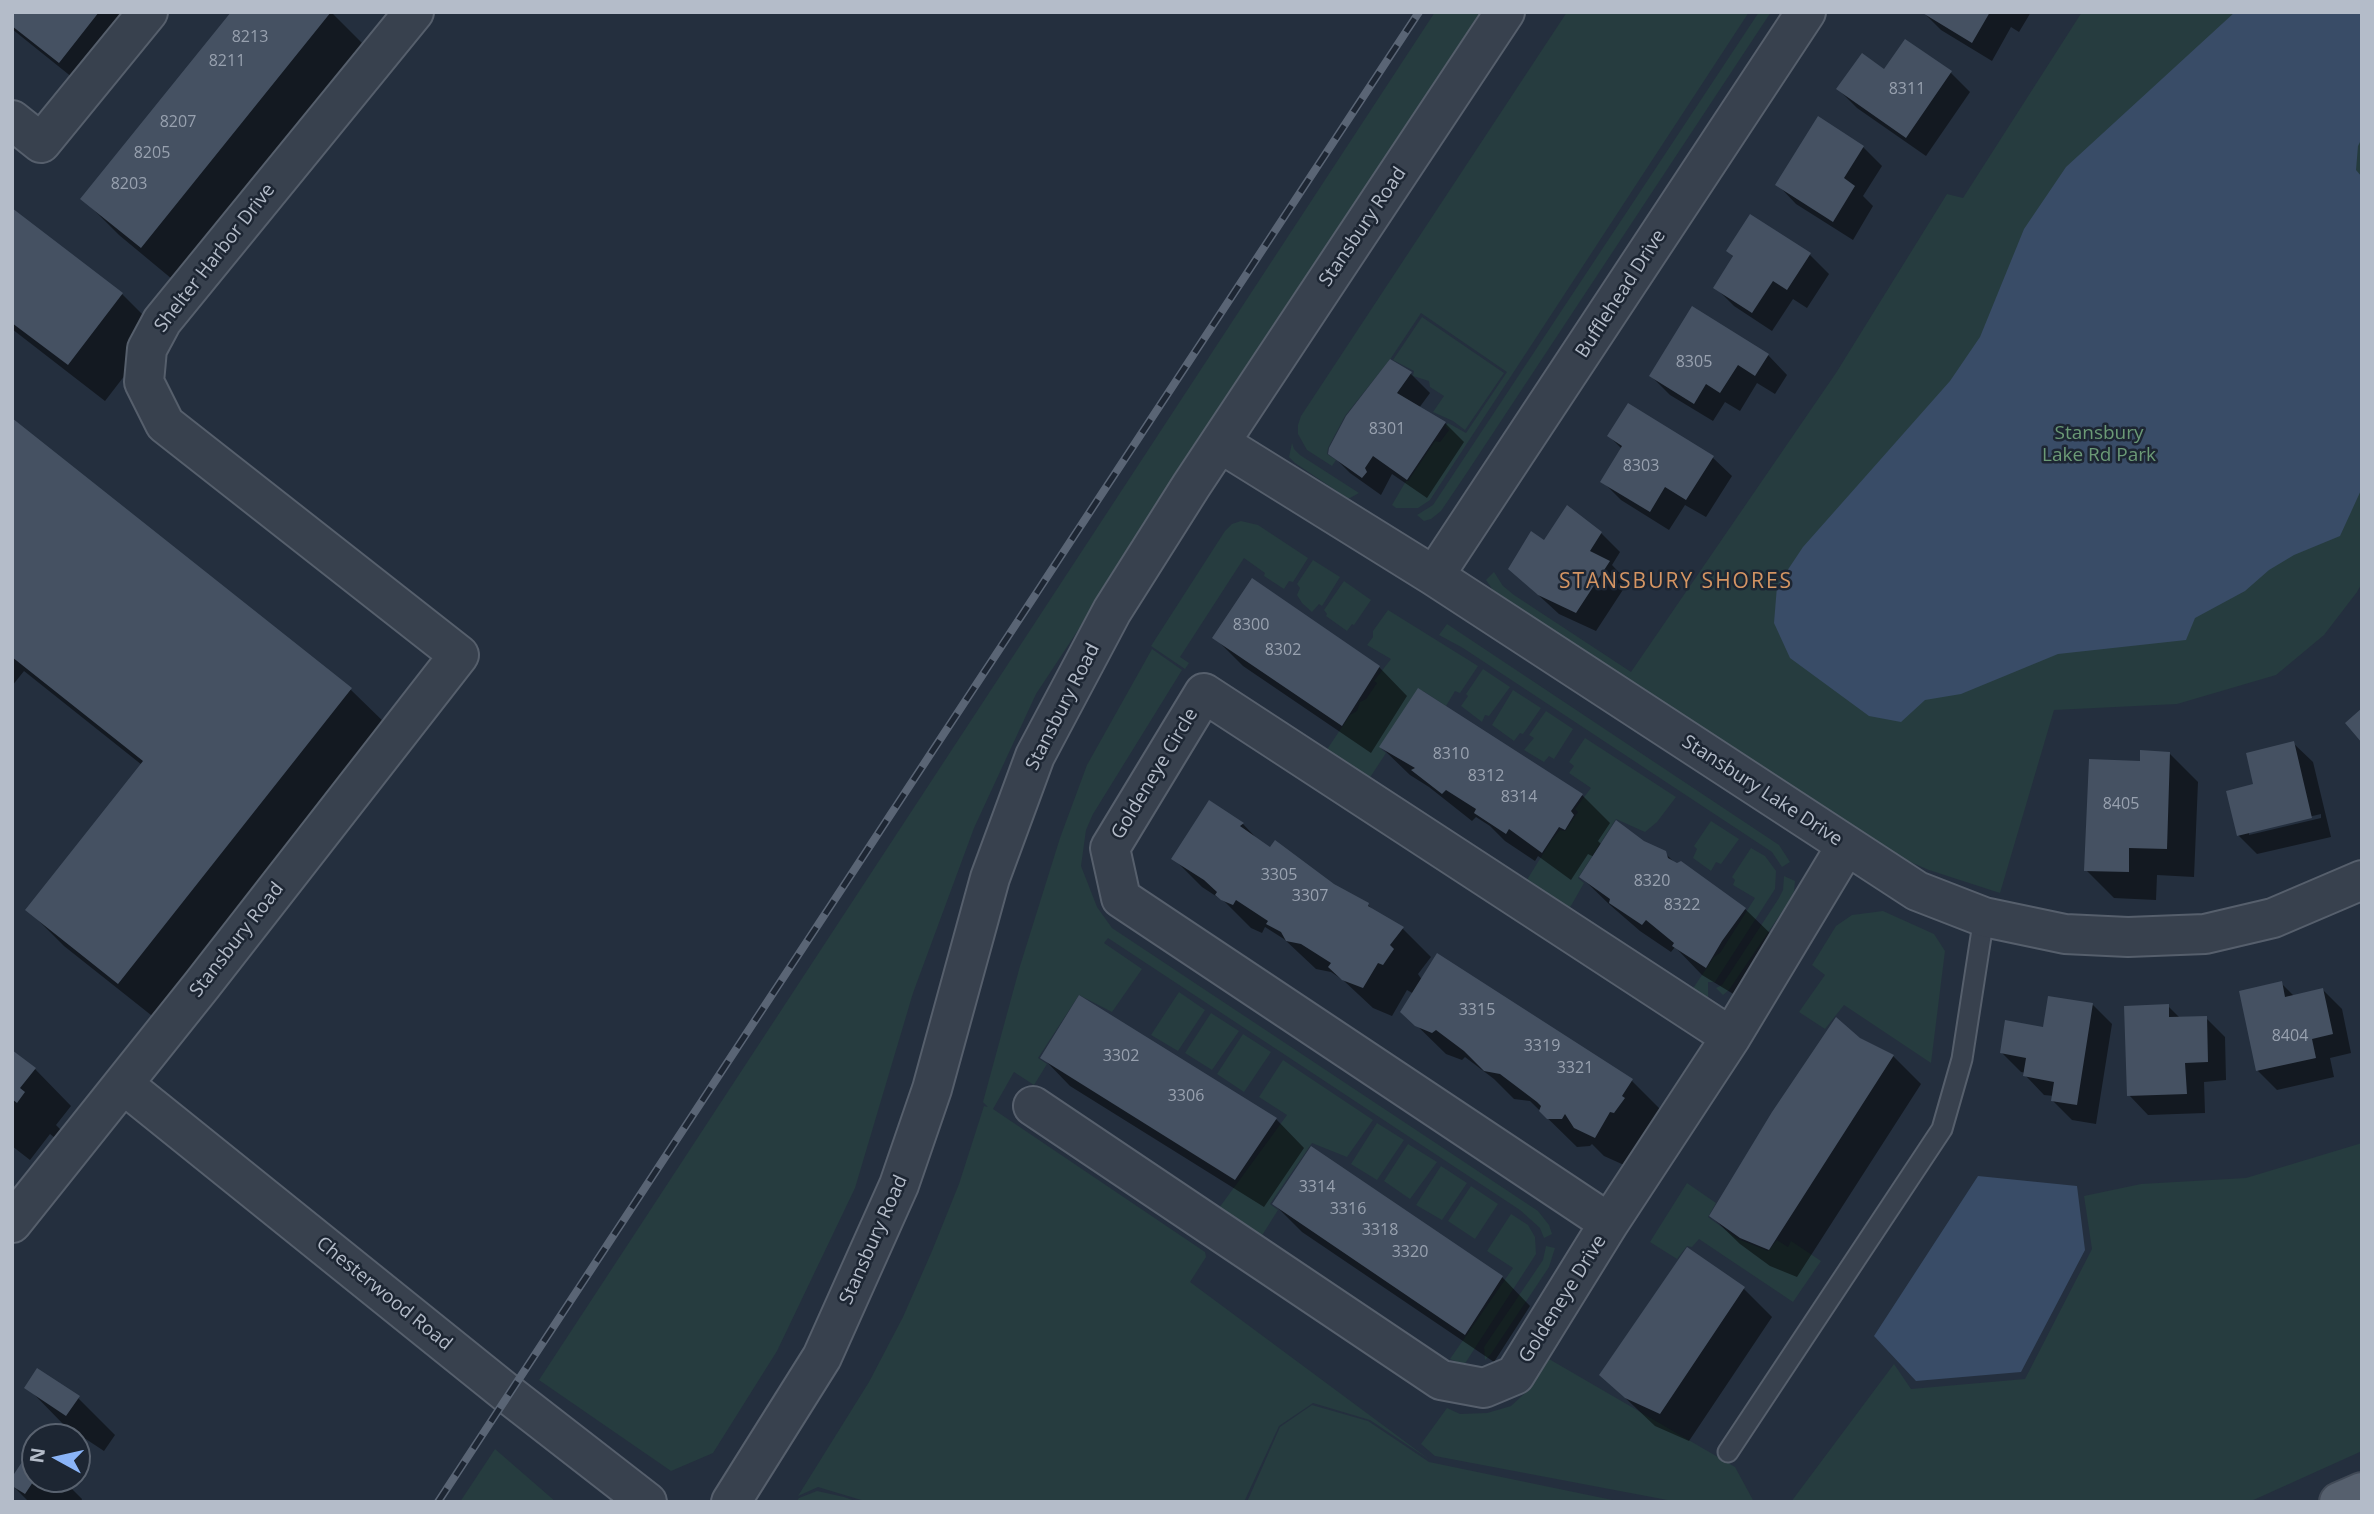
<!DOCTYPE html>
<html>
<head>
<meta charset="utf-8">
<style>
  body { margin:0 }
  #map { position:relative; width:2374px; height:1514px; overflow:hidden; background:#242f3e; font-family:"Open Sans",sans-serif }
  canvas { display:block }
  .frame { position:absolute; inset:0; border:14px solid #b4bcc9; pointer-events:none }
  .north { position:absolute; left:21px; top:1423px; width:70px; height:70px; box-sizing:border-box; background:#1d2633; border:2px solid #59626f; border-radius:50%; rotate:278deg; font-size:19px; font-weight:700; line-height:28px; text-align:center; color:#b4bcc9 }
  .north::after { content:''; display:block; margin:auto; width:24px; height:32px; background:#8ab4f8; clip-path:polygon(50% 0,100% 100%,50% 72%,0 100%) }
</style>
</head>
<body>
<div id="map">
<canvas width="2374" height="1514"></canvas>
<div class="frame"></div>
<div class="north">N</div>
</div>
<script>
const g = document.querySelector('canvas').getContext('2d');
g.lineJoin = 'round';
function paint(path, color) { g.fillStyle = color; g.fill(path, 'evenodd'); }
const shape = rows => new Path2D(rows.map(r => 'M' + r).join(''));
function trace(path, color, width, dash) { g.strokeStyle = color; g.lineWidth = width; g.lineCap = dash ? 'butt' : 'round'; g.setLineDash(dash || []); g.stroke(path); }
function drawText(font, color, halo, rows, align = 'center') {
  g.font = font + ' "Open Sans",sans-serif'; g.lineWidth = 5; g.setLineDash([]); g.textBaseline = 'middle'; g.strokeStyle = halo; g.fillStyle = color; for (const [text, x, y, turn = 0] of rows) {
    g.save(); g.translate(x, y); g.rotate((+turn || 0) * Math.PI / 180); g.textAlign = isNaN(turn) ? turn : align; if (halo) g.strokeText(text, 0, 0); g.fillText(text, 0, 0); g.restore();
  }
}
const green = shape([
  [1435,12,1485,12,1036,694,974,828,913,993,855,1188,777,1351,713,1453,671,1471,539,1380],
  [1567,12,1749,12,1430,500,1418,508,1396,508,1392,505,1406,481,1408,481,1435,441,1440,442,1449,430,1445,426,1448,423,1466,433,1507,372,1421,313,1391,358,1345,416,1328,448,1327,454,1336,460,1332,466,1307,450,1298,434,1298,425,1301,416],
  [1759,12,1771,12,1466,474,1441,511,1431,519,1424,521,1417,515,1433,505],
  [2082,12,2362,12,2362,583,2357,592,2324,635,2276,675,2177,704,2054,710,2000,893,1929,870,1866,843,1497,596,1486,580,1494,572,1503,586,1514,595,1631,672,1836,373,1947,194,1963,198],
  [1422,317,1504,373,1465,430,1453,421,1433,412,1444,396,1430,387,1429,381,1413,376,1414,371,1393,360],
  [1292,443,1294,449,1300,455,1359,493,1350,498,1347,498,1295,463,1289,457],
  [1241,521,1258,525,1308,558,1293,582,1289,581,1284,589,1264,576,1265,573,1244,558,1180,657,1189,663,1185,669,1151,646,1225,531,1232,524],
  [1313,560,1340,577,1322,606,1319,604,1312,612,1302,603,1297,595,1300,588,1297,584],
  [1344,581,1371,600,1354,625,1352,624,1347,631,1326,616,1327,614,1324,610],
  [1388,610,1478,666,1460,693,1455,691,1446,706,1423,691,1381,749,1386,753,1369,779,1326,751,1350,715,1357,711,1360,702,1366,699,1377,683,1374,681,1391,659,1367,645,1373,637,1373,631],
  [1447,624,1779,845,1790,862,1782,867,1772,852,1463,648,1439,635],
  [1152,649,1182,670,1093,814,1086,830,1081,866,1097,907,1112,928,1538,1211,1549,1225,1552,1234,1544,1238,1540,1228,1520,1210,1108,938,1104,943,1142,969,1112,1012,1079,995,1038,1058,1047,1064,1034,1085,1014,1072,993,1109,1205,1252,1206,1257,1190,1282,1430,1460,1370,1420,1313,1403,1279,1426,1244,1502,868,1502,818,1487,798,1496,869,1382,903,1317,932,1251,959,1184,984,1106,988,1107,983,1102,1020,966,1060,838,1087,765],
  [1483,669,1510,687,1489,716,1485,715,1482,722,1461,706,1468,696,1466,694],
  [1513,690,1541,708,1523,734,1520,733,1514,741,1492,725],
  [1546,711,1573,729,1554,759,1549,756,1544,762,1524,750,1534,738,1529,735],
  [1585,738,1676,797,1657,822,1645,832,1616,819,1578,878,1584,883,1568,911,1525,883,1551,841,1560,830,1565,831,1578,812,1575,809,1591,788,1569,773,1574,766,1569,762],
  [1711,821,1739,839,1721,864,1716,862,1711,871,1693,858,1697,849,1694,846],
  [1751,848,1765,856,1776,871,1775,889,1715,982,1708,982,1708,999,1690,993,1714,957,1720,953,1755,898,1733,885,1735,880,1732,877],
  [1784,876,1795,881,1794,891,1788,903,1729,990,1723,995,1716,988,1722,985,1779,898,1783,890],
  [1883,911,1934,934,1945,951,1931,1063,1844,1005,1825,1029,1799,1012,1825,975,1812,965,1836,926,1852,915],
  [1179,992,1205,1010,1178,1051,1151,1035],
  [1211,1013,1239,1031,1212,1070,1185,1053],
  [1243,1034,1271,1052,1244,1092,1217,1074],
  [1283,1060,1373,1120,1347,1157,1312,1143,1270,1204,1278,1210,1261,1237,1219,1208,1287,1115,1259,1097],
  [1377,1123,1404,1140,1377,1180,1351,1164],
  [2362,1143,2362,1451,2249,1502,1791,1502,1894,1364,1911,1389,2025,1379,2092,1249,2084,1196,2141,1184,2246,1178],
  [1408,1144,1437,1162,1410,1199,1384,1181],
  [1441,1166,1467,1183,1442,1220,1416,1205],
  [1687,1183,1716,1203,1708,1217,1738,1239,1768,1251,1777,1240,1788,1247,1791,1241,1821,1261,1793,1302,1699,1239,1692,1247,1687,1246,1677,1259,1650,1242],
  [1471,1186,1498,1204,1475,1239,1448,1221],
  [1511,1214,1528,1225,1535,1237,1536,1254,1464,1365,1450,1359,1513,1268,1487,1251],
  [1546,1246,1555,1248,1549,1267,1491,1354,1485,1360,1484,1347,1543,1260],
  [1549,1359,1735,1467,1754,1502,1678,1502,1435,1456,1421,1444,1447,1408,1460,1414,1487,1413,1511,1406,1524,1394],
  [1312,1405,1368,1421,1429,1462,1622,1502,1247,1502,1280,1427],
  [495,1449,556,1502,460,1502],
  [817,1491,844,1497,858,1502,796,1502,799,1498]
]);
const water = shape([
  [2235,12,2362,12,2362,138,2358,146,2356,170,2362,177,2362,488,2340,536,2294,555,2269,570,2245,591,2195,618,2186,640,2058,654,1961,694,1925,700,1901,722,1869,716,1790,658,1774,623,1777,586,1803,547,1950,381,1980,337,2024,229,2066,167],
  [1978,1176,2077,1186,2085,1250,2021,1372,1916,1381,1874,1336]
]);
const shadow = shape([
  [12,12,135,12,88,90,12,29],
  [233,12,331,12,368,49,178,284,119,235,82,198],
  [1923,12,2031,12,2019,32,2011,27,1992,61,1941,30],
  [1906,41,1951,73,1970,92,1926,156,1857,108,1838,89,1885,71],
  [1863,147,1882,166,1863,196,1873,206,1853,240,1796,204,1777,184],
  [12,210,122,294,159,331,105,401,12,329],
  [1728,251,1810,255,1829,274,1807,308,1793,299,1772,331,1734,306,1715,287,1734,258],
  [1768,355,1787,375,1775,394,1757,383,1740,411,1725,402,1713,421,1670,395,1651,376],
  [1391,362,1411,374,1430,393,1419,408,1445,423,1464,442,1427,498,1392,474,1381,495,1350,473,1330,453],
  [12,420,351,690,388,726,156,1019,64,946,28,910,142,765,24,671,12,686],
  [1609,436,1712,457,1732,476,1706,517,1685,505,1669,530,1621,500,1602,481,1622,449],
  [1601,533,1620,552,1612,565,1628,582,1596,631,1559,614,1510,569,1545,543],
  [1215,638,1379,667,1407,696,1371,753,1243,666],
  [2293,743,2313,762,2331,837,2257,854,2238,835,2255,786],
  [2321,814,2321,818,2249,835,2249,831],
  [1381,747,1582,795,1610,823,1598,841,1602,845,1643,842,1665,853,1677,865,1745,909,1774,937,1735,995,1702,975,1675,947,1671,952,1640,931,1610,905,1581,877,1594,857,1588,854,1571,880,1538,856,1535,861,1505,841,1490,826,1476,817,1472,821,1429,787,1410,775],
  [2170,754,2198,782,2194,877,2157,875,2156,900,2114,898,2086,870,2142,763],
  [1209,802,1243,824,1261,843,1368,905,1377,914,1403,929,1431,957,1418,974,1422,980,1632,1081,1660,1109,1649,1125,1652,1128,1643,1141,1639,1140,1624,1165,1604,1156,1592,1144,1590,1146,1577,1147,1530,1101,1514,1099,1494,1079,1465,1057,1462,1060,1446,1054,1403,1012,1414,994,1407,990,1392,1016,1373,1008,1343,980,1331,972,1316,969,1284,939,1265,927,1262,933,1251,928,1225,902,1202,887,1173,858],
  [2281,983,2295,997,2323,990,2342,1009,2351,1053,2330,1058,2334,1077,2277,1090,2258,1071],
  [2093,1005,2112,1024,2096,1124,2072,1120,2053,1101,2054,1096,2044,1095,2025,1075,2026,1073,2021,1072,2002,1053],
  [2168,1006,2181,1019,2206,1018,2225,1037,2226,1080,2204,1082,2205,1113,2148,1115,2129,1095],
  [1859,1040,1893,1056,1921,1084,1797,1277,1770,1266,1740,1244,1711,1216],
  [12,1052,35,1069,71,1106,56,1125,61,1130,55,1138,50,1134,30,1160,12,1146],
  [1042,1057,1276,1119,1304,1148,1264,1207,1070,1086],
  [1274,1204,1502,1277,1530,1306,1494,1362,1302,1232],
  [1687,1249,1744,1289,1772,1317,1689,1441,1655,1426,1601,1375],
  [27,1387,78,1398,115,1435,104,1451,63,1424],
  [35,1456,35,1479,62,1479,82,1499,81,1502,29,1502,12,1485]
]);
const building = shape([
  [12,12,99,12,59,63,12,26],
  [231,12,331,12,141,248,80,199],
  [1921,12,1990,12,1972,43],
  [1905,39,1952,71,1906,138,1836,89,1862,53,1884,69],
  [1818,116,1864,146,1844,178,1855,186,1833,222,1775,185],
  [12,208,123,293,68,365,12,323],
  [1750,214,1811,253,1787,290,1773,281,1752,313,1713,288,1733,256,1726,251],
  [1692,306,1769,354,1755,376,1738,365,1720,393,1706,384,1694,404,1649,376],
  [1390,359,1412,372,1397,393,1446,422,1407,480,1373,456,1365,468,1367,472,1362,478,1328,454,1329,448,1346,416],
  [1628,403,1714,456,1686,500,1665,487,1650,512,1600,482,1622,446,1607,436],
  [12,418,352,688,118,984,25,910,143,761,12,657],
  [1567,505,1602,532,1590,551,1610,561,1576,613,1538,595,1508,569,1531,531,1544,540],
  [1252,578,1380,666,1342,726,1212,638],
  [1418,688,1583,794,1571,811,1574,815,1565,830,1559,827,1542,853,1509,829,1506,834,1474,813,1476,809,1446,790,1442,794,1411,770,1415,768,1379,747],
  [2362,708,2362,743,2345,723],
  [2294,741,2312,818,2237,836,2226,791,2253,784,2246,753],
  [2140,750,2170,752,2167,849,2129,848,2129,872,2084,871,2089,759,2140,761],
  [1209,800,1244,823,1240,826,1270,847,1275,840,1334,884,1369,903,1368,906,1404,927,1390,945,1394,949,1383,965,1378,963,1363,988,1342,980,1328,967,1331,963,1301,944,1286,941,1281,932,1266,924,1268,921,1236,900,1233,905,1221,900,1215,895,1217,892,1204,880,1171,859],
  [1616,820,1644,841,1666,851,1668,858,1677,863,1681,861,1746,908,1722,941,1706,968,1672,946,1674,943,1646,920,1642,925,1609,903,1610,899,1579,877],
  [1437,953,1633,1079,1622,1096,1625,1098,1614,1113,1610,1112,1595,1138,1574,1128,1565,1114,1562,1119,1547,1119,1539,1111,1541,1106,1537,1102,1500,1074,1484,1071,1464,1051,1436,1030,1432,1033,1415,1026,1400,1012],
  [2282,981,2285,997,2323,988,2333,1034,2312,1039,2316,1058,2256,1071,2239,991],
  [1079,995,1277,1118,1235,1180,1040,1058],
  [2048,996,2093,1003,2077,1105,2051,1101,2054,1082,2023,1076,2026,1058,2000,1053,2005,1020,2043,1027],
  [2169,1004,2169,1017,2207,1016,2208,1062,2185,1063,2187,1094,2127,1096,2124,1006],
  [1836,1017,1860,1038,1894,1055,1769,1250,1740,1238,1709,1216,1772,1112],
  [12,1050,36,1068,20,1088,25,1092,17,1103,12,1099],
  [1311,1146,1503,1276,1465,1335,1272,1204],
  [1687,1247,1745,1287,1660,1414,1625,1398,1599,1375],
  [37,1368,80,1396,66,1416,24,1388],
  [30,1450,35,1453,35,1479,25,1494,12,1486,12,1477]
]);
const lane = shape([
  [1728,1452,1942,1129,1962,1059,1984,917]
]);
const street = shape([
  [12,120,41,143,148,12],
  [1220,443,1434,576,1917,891,1984,917,2065,934,2128,937,2205,934,2273,918,2362,880],
  [1434,576,1806,12],
  [123,1084,508,1394,647,1502],
  [1033,1106,1441,1380,1484,1388,1515,1375,1609,1223,1731,1037,1846,846],
  [12,1223,202,985,459,655,165,424,144,382,147,349,162,321,414,12],
  [1609,1223,1121,898,1110,848,1204,693,1731,1037],
  [731,1502,822,1357,899,1185,932,1089,990,878,1035,756,1112,611,1191,486,1505,12]
]);
const primary = shape([
  [2339,1502,2362,1492]
]);
const rail = shape([
  [438,1502,1419,12]
]);
const numberNames = [
  ["8213",250,37],
  ["8211",227,61],
  ["8311",1907,89],
  ["8207",178,122],
  ["8205",152,153],
  ["8203",129,184],
  ["8305",1694,362],
  ["8301",1387,429],
  ["8303",1641,466],
  ["8300",1251,625],
  ["8302",1283,650],
  ["8310",1451,754],
  ["8312",1486,776],
  ["8314",1519,797],
  ["8405",2121,804],
  ["3305",1279,875],
  ["8320",1652,881],
  ["3307",1310,896],
  ["8322",1682,905],
  ["3315",1477,1010],
  ["8404",2290,1036],
  ["3319",1542,1046],
  ["3302",1121,1056],
  ["3321",1575,1068],
  ["3306",1186,1096],
  ["3314",1317,1187],
  ["3316",1348,1209],
  ["3318",1380,1230],
  ["3320",1410,1252]
];
const streetNames = [
  ["Stansbury Road",1363,227,-56],
  ["Shelter Harbor Drive",215,258,-52],
  ["Bufflehead Drive",1621,294,-57],
  ["Stansbury Road",1063,707,-63],
  ["Goldeneye Circle",1155,774,-59],
  ["Stansbury Lake Drive",1762,791,33],
  ["Stansbury Road",237,940,-52],
  ["Stansbury Road",874,1240,-66],
  ["Chesterwood Road",384,1294,39],
  ["Goldeneye Drive",1563,1299,-58]
];
const parkNames = [
  ["Stansbury",2099,434],
  ["Lake Rd Park",2099,456]
];
const neighbourhoodNames = [
  ["STANSBURY SHORES",1676,582]
];
paint(green, '#263c3f');
paint(water, '#394c67');
paint(shadow, '#0007');
paint(building, '#455162');
trace(lane, '#565f6c', 23);
trace(street, '#565f6c', 42);
trace(primary, '#414a57', 42);
trace(lane, '#38414e', 19);
trace(street, '#38414e', 38);
trace(primary, '#56606e', 38);
trace(rail, '#5a6575', 8);
trace(rail, '#1d2633', 5, [16]);
drawText('16px', '#98a1af', null, numberNames);
drawText('19px', '#b4bcc9', '#1d2633', streetNames);
drawText('19px', '#6b9a76', '#1d2633', parkNames);
g.letterSpacing = '2px';
drawText('21px', '#d59563', '#1d2633', neighbourhoodNames);
g.letterSpacing = '0px';
</script>
</body>
</html>
